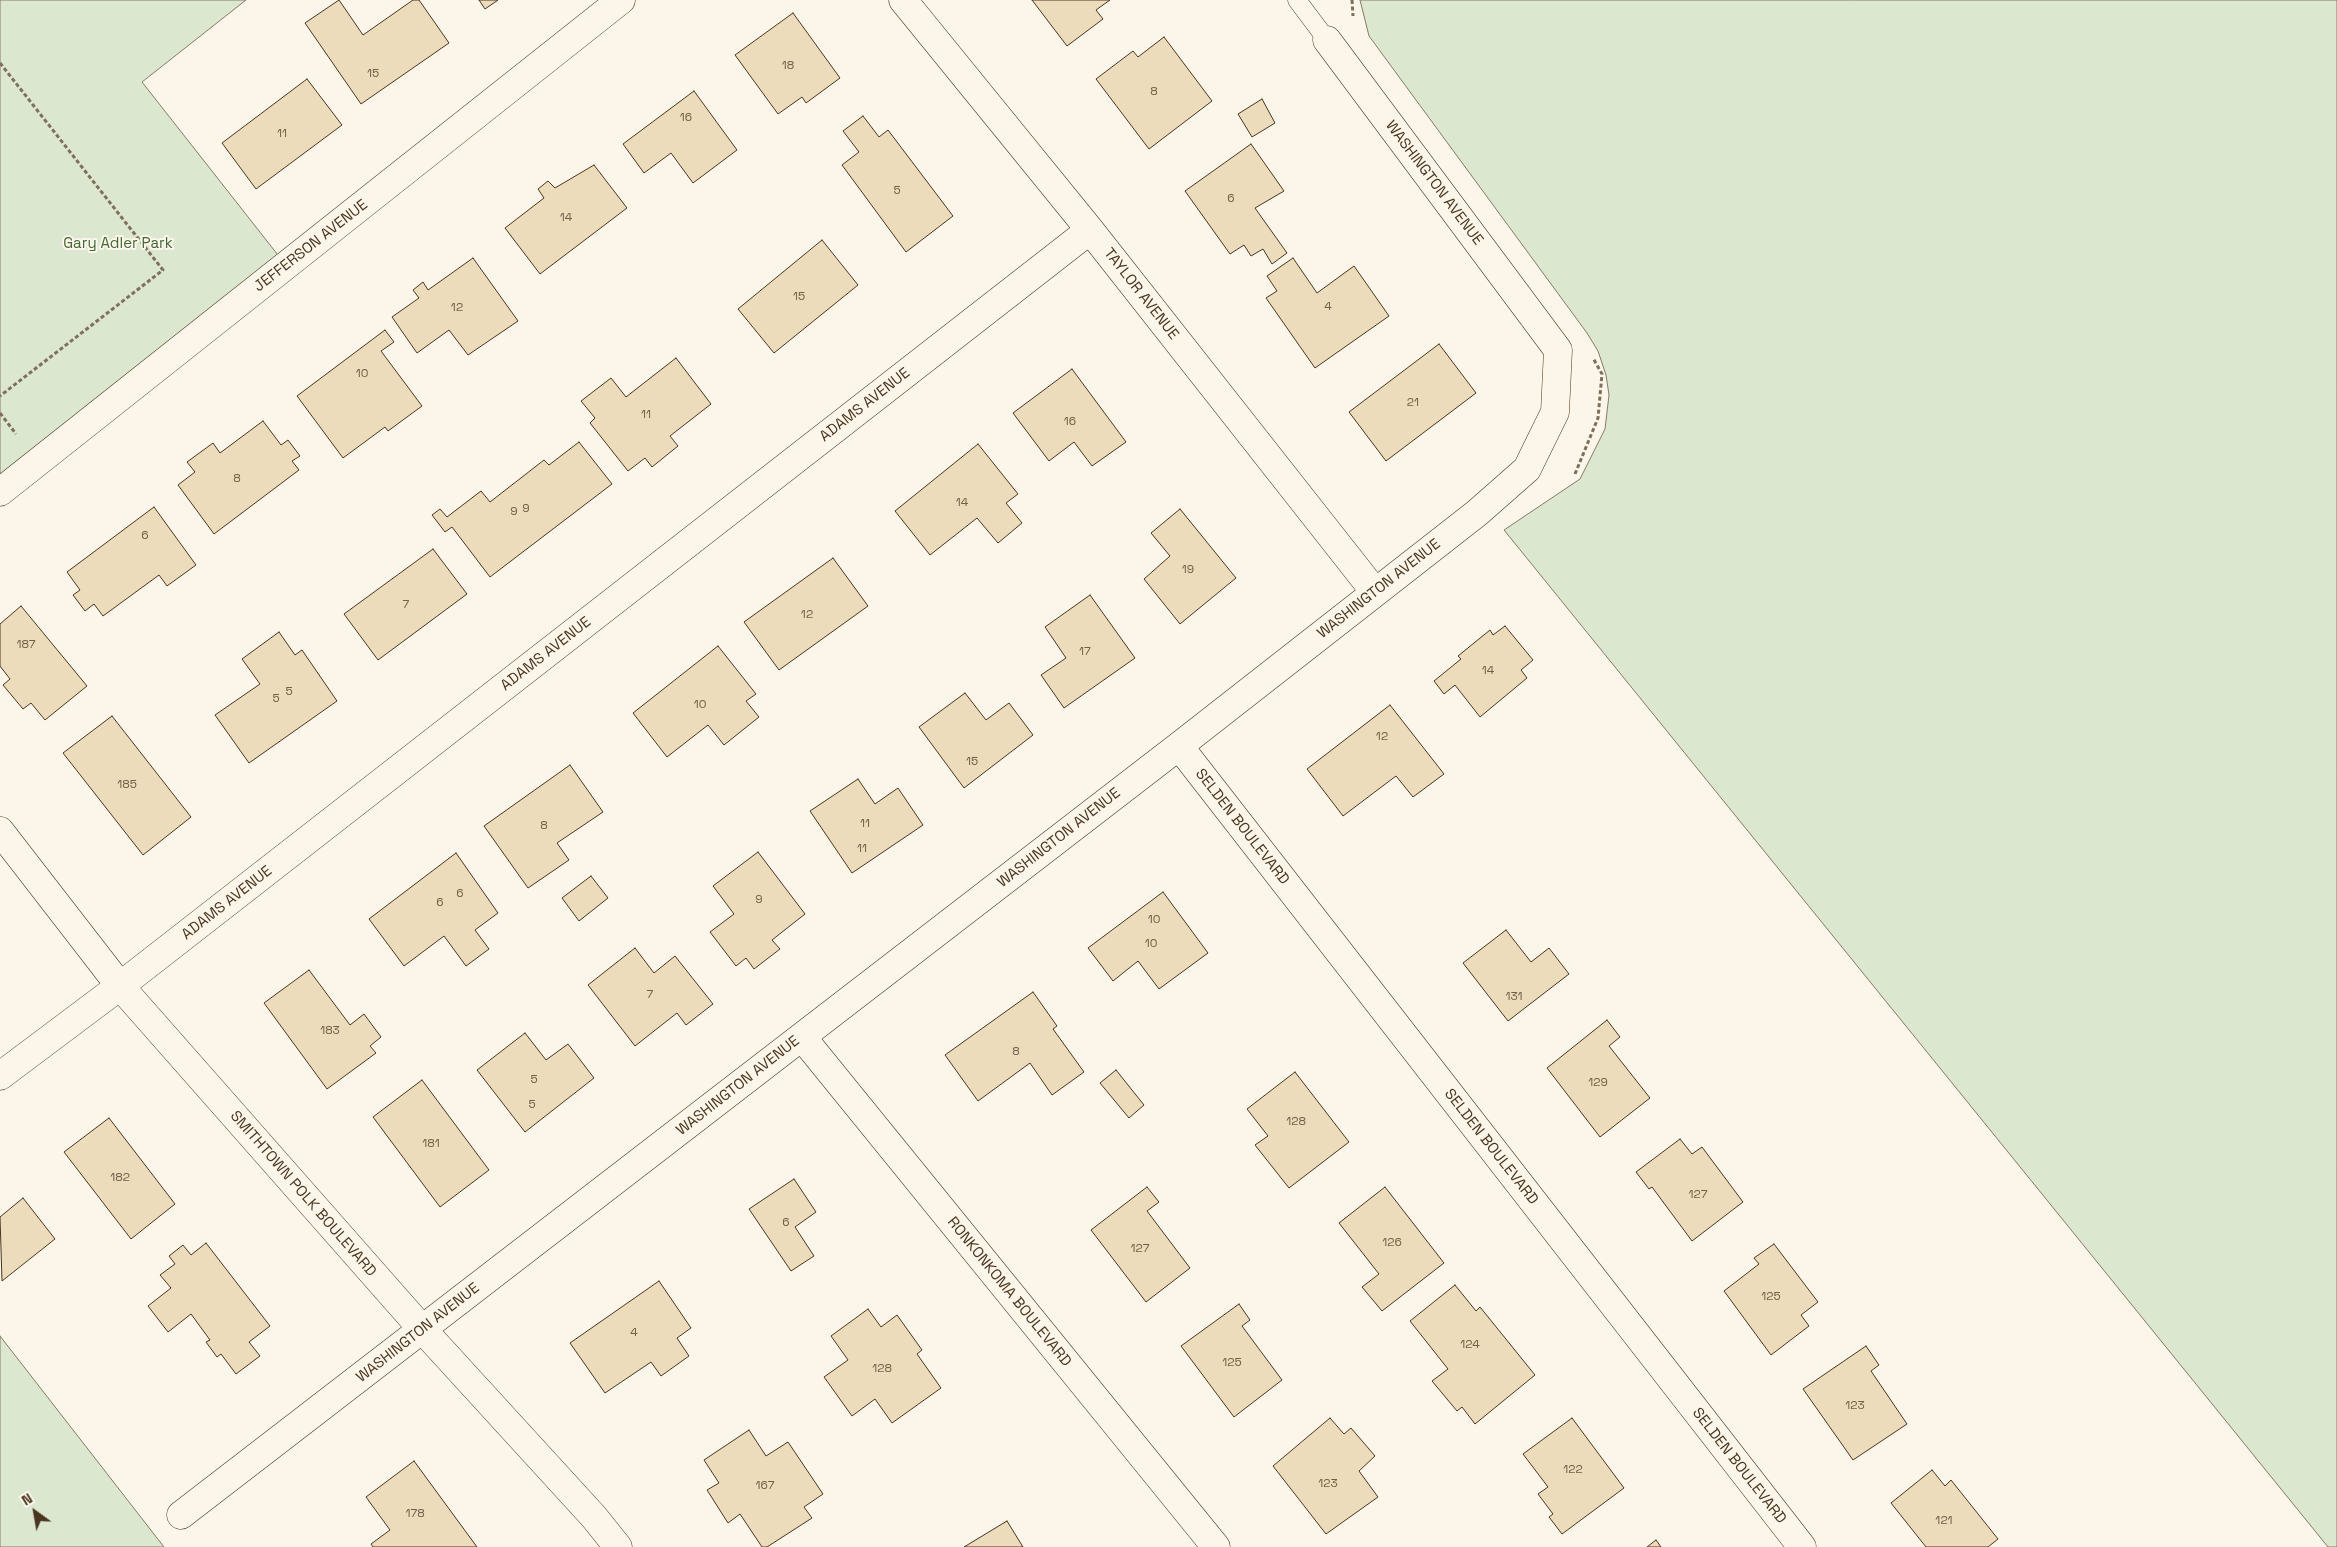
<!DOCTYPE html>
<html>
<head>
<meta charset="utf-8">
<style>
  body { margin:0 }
  #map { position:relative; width:2337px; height:1547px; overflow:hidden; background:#fbf6e9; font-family:"Space Grotesk",sans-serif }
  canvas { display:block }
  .north { position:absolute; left:10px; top:1487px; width:50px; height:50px; -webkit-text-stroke:4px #fbf6e9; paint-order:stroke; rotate:328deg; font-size:14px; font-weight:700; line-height:20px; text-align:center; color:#4a3520 }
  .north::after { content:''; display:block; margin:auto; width:18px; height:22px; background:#4a3520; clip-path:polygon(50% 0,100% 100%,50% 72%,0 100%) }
</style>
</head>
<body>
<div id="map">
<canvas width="2337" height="1547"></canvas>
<div class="north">N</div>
</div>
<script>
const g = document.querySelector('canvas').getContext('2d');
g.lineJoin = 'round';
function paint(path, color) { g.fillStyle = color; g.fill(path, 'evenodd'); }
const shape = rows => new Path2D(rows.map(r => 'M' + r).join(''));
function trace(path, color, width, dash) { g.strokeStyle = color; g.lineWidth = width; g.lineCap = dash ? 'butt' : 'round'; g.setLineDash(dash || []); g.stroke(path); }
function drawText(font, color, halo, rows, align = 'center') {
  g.font = font + ' "Space Grotesk",sans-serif'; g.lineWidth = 4; g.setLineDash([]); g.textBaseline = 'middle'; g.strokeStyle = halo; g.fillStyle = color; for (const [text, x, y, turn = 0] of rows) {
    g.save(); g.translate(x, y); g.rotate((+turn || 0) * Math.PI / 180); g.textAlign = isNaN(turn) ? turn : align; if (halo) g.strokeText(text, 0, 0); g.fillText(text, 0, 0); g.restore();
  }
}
const green = shape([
  [0,0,246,0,142,82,285,264,0,487,0,0],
  [1360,0,2337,0,2337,1547,2328,1547,1504,530,1580,479,1605,429,1609,395,1606,375,1598,351,1587,333,1369,36,1360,0],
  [0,1336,164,1547,0,1547,0,1336]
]);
const building = shape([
  [339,0,363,35,413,0,419,0,449,43,361,104,305,23,339,0],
  [479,0,498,0,485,9,479,0],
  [1032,0,1110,0,1096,10,1103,19,1067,46,1032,0],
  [793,13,840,78,806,103,802,97,778,114,735,55,793,13],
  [1164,37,1212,101,1149,149,1096,79,1133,51,1138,57,1164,37],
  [307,79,342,125,256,189,222,143,307,79],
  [694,91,737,150,693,183,671,153,644,173,623,144,694,91],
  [1262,99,1275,123,1252,137,1238,114,1262,99],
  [863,116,879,137,888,130,953,216,906,252,842,165,859,152,843,131,863,116],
  [1251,144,1284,191,1255,208,1287,253,1272,264,1263,249,1251,256,1244,245,1230,254,1185,191,1251,144],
  [594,165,627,208,540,274,505,228,544,198,538,189,548,181,555,188,594,165],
  [822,240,858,285,774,353,738,309,822,240],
  [473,258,518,321,468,355,449,330,417,353,392,317,419,298,413,290,423,282,428,290,473,258],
  [1293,258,1317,293,1354,266,1389,316,1315,368,1266,298,1277,291,1267,276,1293,258],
  [385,330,394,342,381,351,422,406,388,431,385,427,343,458,297,396,385,330],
  [1439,344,1476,393,1386,461,1349,412,1439,344],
  [676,358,711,404,670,436,678,446,652,467,645,458,628,471,590,423,595,418,581,401,611,378,626,397,676,358],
  [1072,369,1126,442,1092,466,1074,442,1049,461,1013,413,1072,369],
  [263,421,281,445,288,440,300,456,292,461,299,470,214,534,178,485,195,472,187,462,213,443,220,453,263,421],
  [579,442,612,484,490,577,452,527,445,532,432,515,440,509,447,517,481,491,490,502,544,460,549,465,579,442],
  [978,444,1018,494,1006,503,1022,523,998,543,977,518,930,555,895,511,978,444],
  [154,507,196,565,167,586,159,575,103,616,94,604,85,611,73,595,80,590,67,572,154,507],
  [1180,509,1236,578,1180,624,1144,579,1170,556,1151,533,1180,509],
  [433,549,467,594,378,660,344,614,433,549],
  [833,558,868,606,779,670,744,622,833,558],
  [1090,595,1135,658,1064,708,1041,675,1066,658,1045,627,1090,595],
  [21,606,87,686,45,720,31,703,23,709,3,685,10,679,0,666,0,624,21,606],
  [1505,626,1533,660,1521,670,1527,678,1480,717,1455,685,1444,694,1434,681,1461,659,1458,656,1490,630,1493,635,1505,626],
  [279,632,295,655,302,650,337,701,249,763,215,715,260,684,242,659,279,632],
  [718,646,756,694,746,701,759,717,724,745,708,725,667,757,633,713,718,646],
  [965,693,986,720,1009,703,1033,735,964,788,919,727,965,693],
  [1390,705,1444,774,1413,797,1396,776,1343,816,1307,769,1390,705],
  [112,716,191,817,143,855,63,753,112,716],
  [570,765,603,812,557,843,569,860,528,888,484,826,570,765],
  [858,779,875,804,898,788,923,825,852,873,810,811,858,779],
  [758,852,805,914,772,940,780,949,754,969,746,958,736,966,710,932,734,914,713,886,758,852],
  [456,853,498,913,475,930,489,949,466,966,444,936,404,966,369,919,456,853],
  [591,876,608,898,579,921,562,898,591,876],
  [1163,892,1208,953,1159,989,1138,961,1113,981,1088,948,1163,892],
  [1506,930,1531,962,1549,948,1569,974,1508,1021,1463,963,1506,930],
  [635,948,654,973,675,956,713,1004,686,1025,677,1013,635,1046,588,985,635,948],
  [309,970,350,1025,364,1014,381,1037,370,1046,376,1053,327,1089,264,1003,309,970],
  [1033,992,1057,1026,1053,1029,1084,1072,1052,1095,1030,1063,978,1101,945,1055,1033,992],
  [1607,1020,1620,1037,1609,1046,1650,1098,1600,1137,1547,1068,1607,1020],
  [525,1033,546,1060,568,1044,594,1078,525,1132,477,1070,525,1033],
  [1116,1070,1144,1105,1129,1118,1100,1083,1116,1070],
  [1295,1072,1349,1142,1289,1188,1255,1145,1268,1136,1247,1109,1295,1072],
  [422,1080,489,1170,440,1207,373,1117,422,1080],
  [109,1118,175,1204,131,1239,64,1152,109,1118],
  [1680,1139,1692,1154,1702,1147,1743,1202,1692,1241,1652,1187,1649,1189,1636,1172,1680,1139],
  [794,1179,816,1212,795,1227,814,1256,791,1271,749,1209,794,1179],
  [1147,1187,1159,1202,1147,1211,1190,1268,1146,1302,1091,1230,1147,1187],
  [1385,1187,1444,1263,1382,1311,1362,1287,1379,1274,1339,1223,1385,1187],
  [23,1198,55,1239,2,1281,0,1217,23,1198],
  [206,1243,270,1326,249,1342,260,1356,236,1374,221,1354,217,1357,206,1342,210,1340,191,1314,168,1332,148,1306,171,1288,160,1275,175,1264,169,1256,183,1245,191,1255,206,1243],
  [1774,1244,1818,1302,1801,1315,1809,1326,1771,1355,1724,1291,1759,1264,1754,1258,1774,1244],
  [659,1281,691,1328,677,1338,689,1356,661,1376,651,1362,605,1393,570,1343,659,1281],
  [1455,1285,1476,1311,1480,1307,1535,1375,1475,1424,1462,1407,1457,1411,1432,1381,1448,1369,1410,1321,1455,1285],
  [1239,1304,1250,1320,1242,1326,1282,1380,1234,1417,1181,1346,1239,1304],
  [868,1309,881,1327,897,1315,922,1350,917,1354,941,1388,892,1423,875,1399,852,1416,824,1377,848,1360,831,1336,868,1309],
  [1866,1346,1879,1365,1871,1371,1907,1424,1853,1460,1803,1389,1866,1346],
  [1330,1418,1344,1434,1351,1428,1375,1456,1359,1471,1378,1497,1326,1534,1273,1466,1330,1418],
  [1572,1418,1624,1488,1562,1534,1549,1517,1553,1514,1538,1494,1548,1487,1523,1454,1572,1418],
  [749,1430,766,1456,788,1442,823,1494,804,1507,812,1518,767,1547,762,1547,740,1514,728,1523,707,1490,719,1483,704,1460,749,1430],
  [414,1461,477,1547,373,1547,371,1544,390,1530,366,1497,414,1461],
  [1932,1470,1945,1486,1951,1480,1998,1539,1988,1547,1926,1547,1891,1503,1932,1470],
  [1007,1521,1023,1547,964,1547,1007,1521],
  [1656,1540,1661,1547,1647,1547,1656,1540]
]);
const path = shape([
  [1352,0,1353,16],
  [0,63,163,270,0,396],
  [0,413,16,434],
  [1575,474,1598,418,1602,374,1593,358]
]);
const lane = shape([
  [1297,0,1327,40]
]);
const street = shape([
  [903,0,1090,230,1375,592],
  [0,492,621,0],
  [1179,746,1802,1547],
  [802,1037,1216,1547],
  [0,1076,120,986,1090,230],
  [181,1515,1179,746,1477,513,1527,469,1555,412,1558,350,1327,40]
]);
const secondary = shape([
  [0,831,120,986,423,1330,594,1517,618,1547]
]);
const numberNames = [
  ["18",788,66],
  ["15",373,74],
  ["8",1154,92],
  ["16",686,118],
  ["11",282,134],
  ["5",897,191],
  ["6",1231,199],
  ["14",566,218],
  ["15",799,297],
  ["4",1328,307],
  ["12",457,308],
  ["10",362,374],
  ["21",1413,403],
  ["11",646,415],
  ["16",1070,422],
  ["8",237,479],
  ["14",962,503],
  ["9",526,509],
  ["9",514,512],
  ["6",145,536],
  ["19",1188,570],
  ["7",406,605],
  ["12",807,615],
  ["187",26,645],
  ["17",1085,652],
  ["14",1488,671],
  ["5",289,692],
  ["5",276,699],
  ["10",700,705],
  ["12",1382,737],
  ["15",972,762],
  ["185",127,785],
  ["11",865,824],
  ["8",544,826],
  ["11",862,849],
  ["6",460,894],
  ["9",759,900],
  ["6",440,903],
  ["10",1154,920],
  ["10",1151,944],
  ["7",650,995],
  ["131",1514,997],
  ["183",330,1031],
  ["8",1016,1052],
  ["5",534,1080],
  ["129",1598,1083],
  ["5",532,1105],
  ["128",1296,1122],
  ["181",431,1144],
  ["182",120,1178],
  ["127",1698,1195],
  ["6",786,1223],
  ["126",1392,1243],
  ["127",1140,1249],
  ["125",1771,1297],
  ["4",634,1333],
  ["124",1470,1345],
  ["125",1232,1363],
  ["128",882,1369],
  ["123",1855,1406],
  ["122",1573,1470],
  ["123",1328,1484],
  ["167",765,1486],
  ["178",415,1514],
  ["121",1944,1521]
];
const streetNames = [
  ["WASHINGTON AVENUE",1434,183,53],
  ["JEFFERSON AVENUE",311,246,-38],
  ["TAYLOR AVENUE",1141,294,52],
  ["ADAMS AVENUE",865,405,-38],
  ["WASHINGTON AVENUE",1379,589,-38],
  ["ADAMS AVENUE",546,654,-38],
  ["SELDEN BOULEVARD",1242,827,52],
  ["WASHINGTON AVENUE",1059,838,-38],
  ["ADAMS AVENUE",227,903,-38],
  ["WASHINGTON AVENUE",738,1086,-38],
  ["SELDEN BOULEVARD",1491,1147,52],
  ["SMITHTOWN POLK BOULEVARD",303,1194,49],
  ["RONKONKOMA BOULEVARD",1009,1292,51],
  ["WASHINGTON AVENUE",418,1333,-38],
  ["SELDEN BOULEVARD",1739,1466,52]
];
const parkNames = [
  ["Gary Adler Park",118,244]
];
paint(green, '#dce7d0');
trace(green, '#887966', 1);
paint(building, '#ecdcbc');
trace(building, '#4a3520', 1);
trace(lane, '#4a3520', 19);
trace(street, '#4a3520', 29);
trace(secondary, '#4a3520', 29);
trace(path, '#7f6f5c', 3, [4, 2.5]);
trace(lane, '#fbf6e9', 18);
trace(street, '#fbf6e9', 28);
trace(secondary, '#fbf6e9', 28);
drawText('12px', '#725f47', null, numberNames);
drawText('15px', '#4a3520', '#fbf6e9', streetNames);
drawText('15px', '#436837', '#fbf6e9', parkNames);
</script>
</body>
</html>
